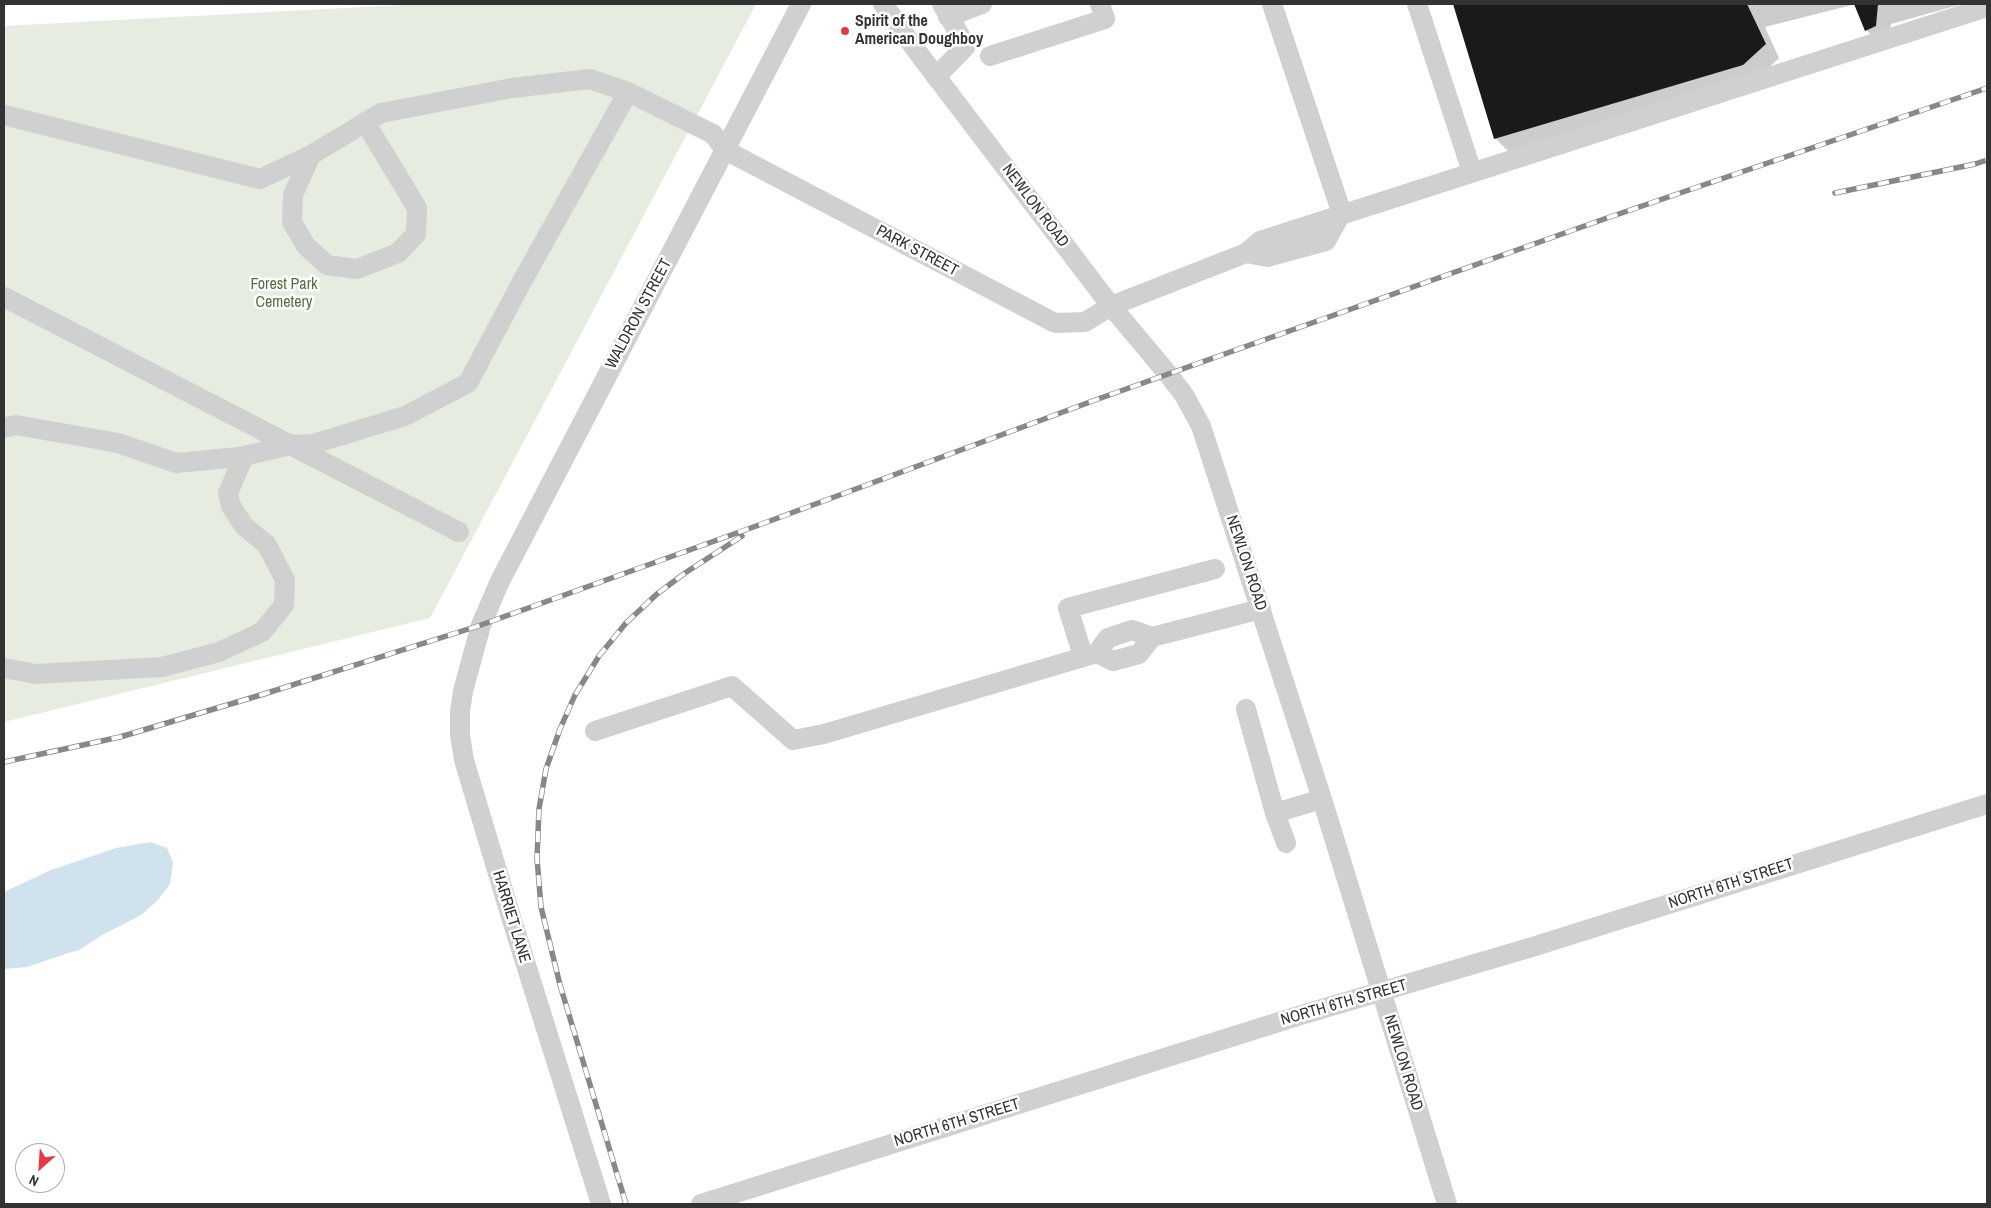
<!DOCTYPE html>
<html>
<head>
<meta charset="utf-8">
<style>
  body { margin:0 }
  #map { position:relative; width:1991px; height:1208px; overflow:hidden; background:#fff; font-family:"Archivo Narrow",sans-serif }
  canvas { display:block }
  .frame { position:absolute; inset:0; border:5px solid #333; pointer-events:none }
  .north { position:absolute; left:15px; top:1143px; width:50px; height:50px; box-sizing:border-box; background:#fff; border:1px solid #adadad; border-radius:50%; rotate:206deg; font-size:14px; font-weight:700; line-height:20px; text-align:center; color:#333 }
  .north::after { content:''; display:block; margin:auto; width:18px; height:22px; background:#e63946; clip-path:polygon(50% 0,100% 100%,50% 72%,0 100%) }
</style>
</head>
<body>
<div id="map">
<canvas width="1991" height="1208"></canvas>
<div class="frame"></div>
<div class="north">N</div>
</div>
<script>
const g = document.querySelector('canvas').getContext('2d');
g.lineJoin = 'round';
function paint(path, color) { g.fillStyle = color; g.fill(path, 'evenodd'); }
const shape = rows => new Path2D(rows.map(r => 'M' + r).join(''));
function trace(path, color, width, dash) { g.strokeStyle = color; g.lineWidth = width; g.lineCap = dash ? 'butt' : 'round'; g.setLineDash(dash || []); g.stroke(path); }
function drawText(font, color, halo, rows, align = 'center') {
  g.font = font + ' "Archivo Narrow",sans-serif'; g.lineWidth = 5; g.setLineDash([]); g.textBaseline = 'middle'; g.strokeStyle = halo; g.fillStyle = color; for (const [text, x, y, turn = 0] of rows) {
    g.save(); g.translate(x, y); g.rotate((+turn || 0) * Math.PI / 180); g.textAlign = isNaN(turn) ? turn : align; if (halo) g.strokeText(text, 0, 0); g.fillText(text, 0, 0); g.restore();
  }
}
const green = shape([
  [421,4,756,4,430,618,4,722,4,26]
]);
const water = shape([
  [150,842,167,848,173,863,170,884,157,901,141,915,102,935,79,950,68,953,27,967,4,969,4,892,51,870,116,848]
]);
const shadow = shape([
  [1455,4,1959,4,1959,5,1891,24,1889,41,1881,44,1866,30,1856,4,1765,27,1779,58,1757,79,1509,152,1495,138]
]);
const building = shape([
  [1453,4,1747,4,1766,44,1743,65,1494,139],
  [1854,4,1878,4,1876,26,1865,31]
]);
const minor = shape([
  [883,4,919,54,1111,306,1168,374,1184,395,1201,426,1322,799,1447,1204],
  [1272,4,1342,214],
  [1417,4,1472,172],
  [948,17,982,4],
  [990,56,1105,19,1100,4],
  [936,77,966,46,942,4],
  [4,115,260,179,311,155,381,113,512,88,590,79,628,92,713,134,725,150,1055,323,1085,322,1111,306,1246,253,1260,241,1987,7],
  [311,155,293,195,292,222,306,246,327,265,357,269,398,253,416,234,417,208,365,122],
  [1246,253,1267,257,1326,241,1341,214],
  [4,297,459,532],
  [4,428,16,425,118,443,176,463,239,457,291,445,313,444,405,416,468,383,525,276,628,92],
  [1097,653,1113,661,1139,654,1152,637],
  [1083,656,1068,608,1215,569],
  [4,668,36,674,162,667,219,652,262,632,284,605,285,580,267,545,244,526,231,506,228,493,244,456],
  [1246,709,1275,813,1322,799],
  [595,731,732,686,793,740,824,734,1097,653,1108,638,1132,630,1152,637,1261,609],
  [1275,813,1286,843],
  [601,1204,511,917,464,760,460,735,460,712,463,691,481,625,500,581,801,4],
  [701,1204,1301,1015,1529,948,1987,804]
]);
const rail = shape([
  [1835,193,1975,164,1987,160],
  [4,762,120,737,264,694,481,625,759,525,1098,399,1607,218,1987,88],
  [626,1204,560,985,541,907,537,858,539,809,546,769,560,729,575,695,599,656,626,623,657,594,685,573,742,536]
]);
const markers = [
  [845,31,5,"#e63946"]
];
const poiNames = [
  ["Spirit of the",855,22],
  ["American Doughboy",855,40]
];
const streetNames = [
  ["NEWLON ROAD",1035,206,53],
  ["PARK STREET",917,251,28],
  ["WALDRON STREET",639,314,-62],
  ["NEWLON ROAD",1246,563,72],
  ["NORTH 6TH STREET",1731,884,-18],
  ["HARRIET LANE",511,917,73],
  ["NORTH 6TH STREET",1344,1003,-16],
  ["NEWLON ROAD",1403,1063,73],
  ["NORTH 6TH STREET",957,1123,-17]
];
const parkNames = [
  ["Forest Park",284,285],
  ["Cemetery",284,303]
];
paint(green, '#e6ecdf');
paint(water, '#cfe2ee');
paint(shadow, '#0003');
paint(building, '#1a1a1a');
trace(minor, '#d0d0d0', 20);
trace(rail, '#888', 5.5);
trace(rail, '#fff', 4, [11]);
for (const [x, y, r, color] of markers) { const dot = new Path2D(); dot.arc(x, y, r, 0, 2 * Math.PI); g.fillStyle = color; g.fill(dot); trace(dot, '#fff', 2); }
drawText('bold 16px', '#333', '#fff', poiNames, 'left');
drawText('16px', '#333', '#fff', streetNames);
drawText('16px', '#56703f', '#fff', parkNames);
</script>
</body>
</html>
